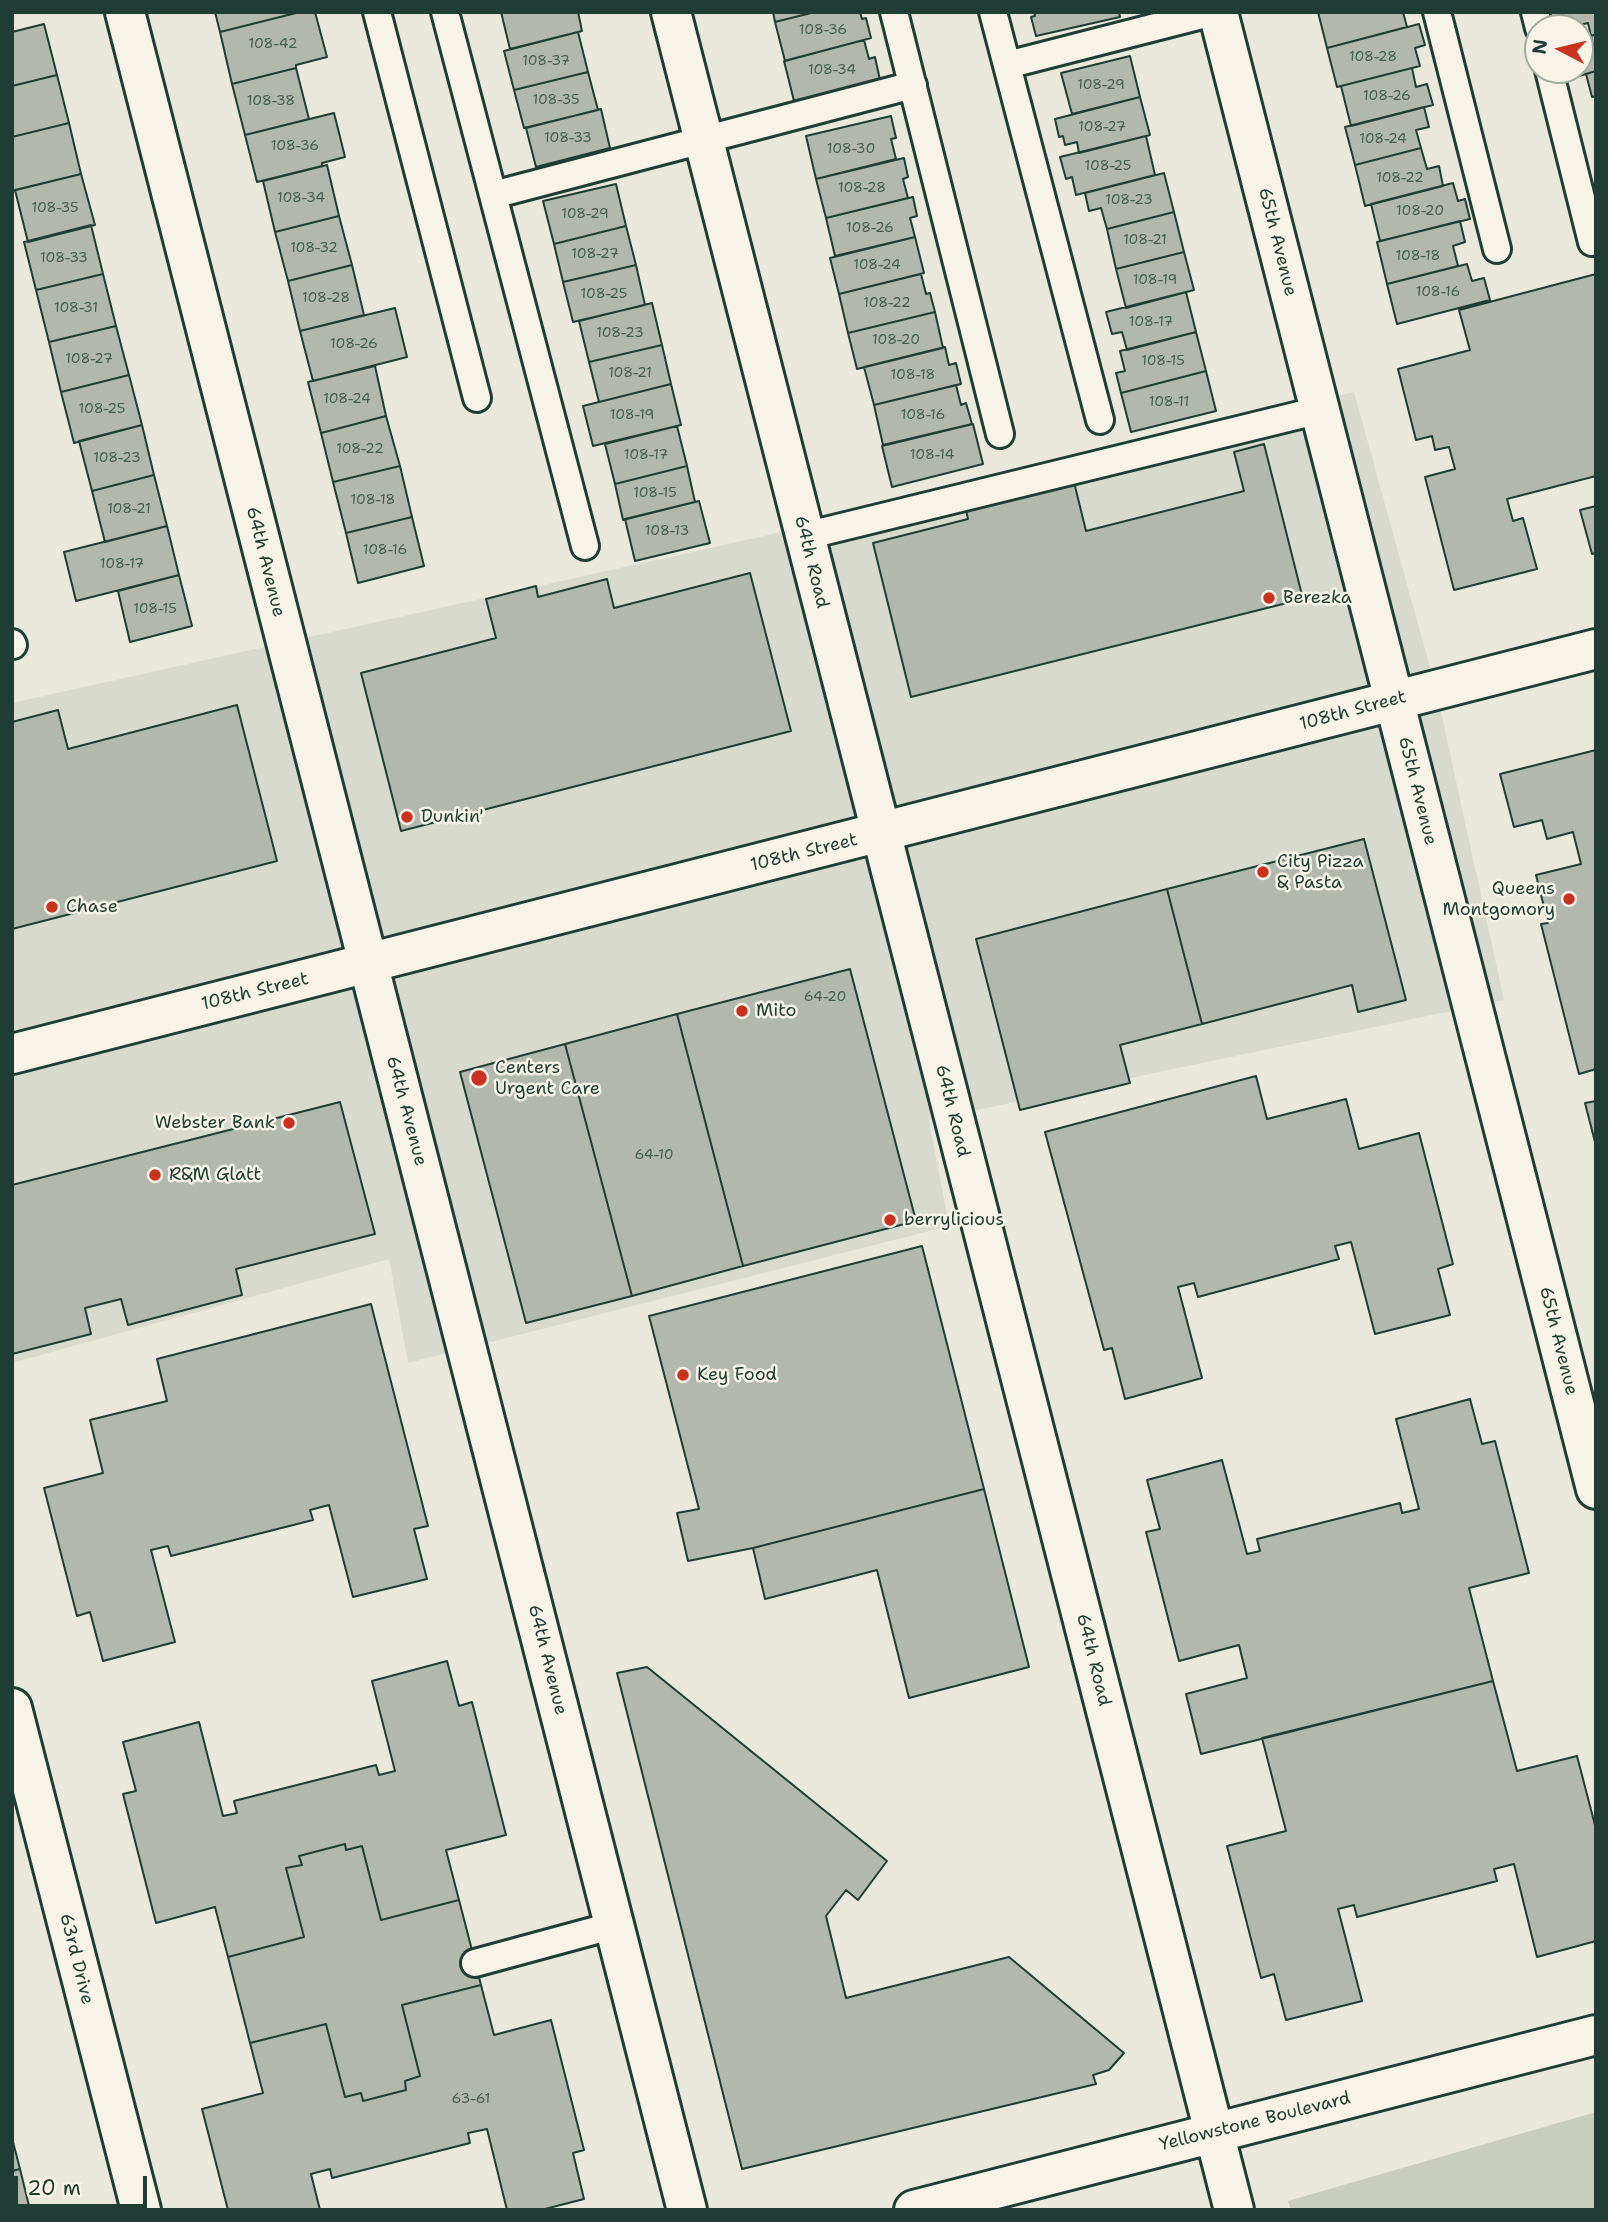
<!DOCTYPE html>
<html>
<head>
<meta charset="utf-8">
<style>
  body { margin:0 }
  #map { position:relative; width:1608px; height:2222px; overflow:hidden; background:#eae8dd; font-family:"Shantell Sans",sans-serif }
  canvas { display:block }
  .frame { position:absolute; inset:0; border:14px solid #1f3d34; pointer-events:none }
  .north { position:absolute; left:1524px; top:14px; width:70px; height:70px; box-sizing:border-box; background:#f7f3e8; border:2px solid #a1aaa0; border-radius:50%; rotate:277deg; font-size:19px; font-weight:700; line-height:28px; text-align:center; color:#1f3d34 }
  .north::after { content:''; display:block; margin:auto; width:24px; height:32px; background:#c8321e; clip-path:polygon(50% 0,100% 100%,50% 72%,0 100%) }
  .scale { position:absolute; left:14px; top:2176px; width:133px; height:32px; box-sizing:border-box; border:4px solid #1f3d34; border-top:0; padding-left:9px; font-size:21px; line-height:24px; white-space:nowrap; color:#1f3d34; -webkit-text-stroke:5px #f7f3e8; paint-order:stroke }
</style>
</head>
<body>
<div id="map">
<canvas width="1608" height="2222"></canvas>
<div class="frame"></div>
<div class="north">N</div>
<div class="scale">20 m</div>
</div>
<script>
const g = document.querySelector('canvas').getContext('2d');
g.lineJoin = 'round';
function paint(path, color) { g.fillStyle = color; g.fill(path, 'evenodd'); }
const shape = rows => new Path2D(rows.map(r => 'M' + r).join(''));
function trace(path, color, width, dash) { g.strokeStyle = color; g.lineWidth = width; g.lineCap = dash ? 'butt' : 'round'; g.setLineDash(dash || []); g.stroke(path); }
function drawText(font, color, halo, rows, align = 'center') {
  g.font = font + ' "Shantell Sans",sans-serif'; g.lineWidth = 5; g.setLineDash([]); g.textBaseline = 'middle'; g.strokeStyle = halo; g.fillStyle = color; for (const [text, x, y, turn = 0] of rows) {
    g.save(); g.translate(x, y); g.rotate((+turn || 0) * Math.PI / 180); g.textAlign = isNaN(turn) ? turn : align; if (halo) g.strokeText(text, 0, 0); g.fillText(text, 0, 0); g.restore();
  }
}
const built = shape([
  [1354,392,1436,689,1504,1000,929,1120,949,1226,408,1363,389,1259,12,1363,12,703,782,532]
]);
const green = shape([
  [1596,2112,1596,2210,1291,2210,1288,2201]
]);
const building = shape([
  [215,12,300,12,220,32,215,12],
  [300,12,315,12,327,57,296,65,296,68,232,84,220,32,300,12],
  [501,12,578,12,582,31,510,49,501,12],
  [773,12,815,12,775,22,773,12],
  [815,12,860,12,862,19,866,18,871,38,785,61,775,22,815,12],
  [1034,12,1119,12,1120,17,1036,36,1031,17,1035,16,1034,12],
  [1318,12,1403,12,1407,27,1327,48,1318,12],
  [1562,12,1596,12,1596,34,1591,36,1588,23,1566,28,1562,12],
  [44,24,57,75,12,86,12,32,44,24],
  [1419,24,1425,45,1415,48,1420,66,1337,87,1327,48,1419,24],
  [578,32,588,72,514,90,504,51,578,32],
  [1596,34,1596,71,1579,76,1577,70,1580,70,1580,53,1594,49,1591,36,1596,34],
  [864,40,869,59,875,57,880,80,794,101,784,61,864,40],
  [1130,56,1140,97,1072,114,1061,73,1130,56],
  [296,68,309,119,245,135,232,84,296,68],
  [1412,68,1416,87,1427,84,1433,105,1351,126,1341,86,1412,68],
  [1596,71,1596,96,1592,97,1586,74,1596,71],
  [588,72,598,110,524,128,514,90,588,72],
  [57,75,69,123,12,137,12,86,57,75],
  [1140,97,1150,135,1079,153,1077,142,1065,145,1063,136,1059,137,1055,119,1140,97],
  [1424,107,1429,127,1416,130,1421,148,1355,165,1345,127,1424,107],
  [601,109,610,148,536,167,526,128,601,109],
  [334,113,345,157,322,163,322,166,257,182,245,135,334,113],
  [891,116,896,138,891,139,896,159,816,179,806,136,891,116],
  [69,123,81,174,12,191,12,137,69,123],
  [1146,136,1155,175,1076,195,1072,177,1066,179,1060,157,1146,136],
  [1421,148,1427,169,1439,166,1443,186,1365,206,1355,165,1421,148],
  [904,158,908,177,903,179,908,198,826,218,816,179,904,158],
  [327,165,339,216,275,232,263,181,327,165],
  [1164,173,1174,212,1107,229,1101,208,1089,211,1085,193,1164,173],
  [81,174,95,225,28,242,15,190,81,174],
  [1453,183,1458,201,1465,199,1470,219,1380,241,1371,204,1453,183],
  [616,184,626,226,554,244,543,201,616,184],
  [913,197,917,216,910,218,915,237,835,256,826,218,913,197],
  [1174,212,1184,252,1116,269,1107,229,1174,212],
  [339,216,352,265,288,281,275,232,339,216],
  [1460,221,1465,242,1453,246,1458,266,1387,284,1377,242,1460,221],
  [91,225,103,274,36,290,24,242,91,225],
  [626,226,636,265,563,282,554,244,626,226],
  [915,237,924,273,839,294,830,258,915,237],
  [1184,252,1194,290,1126,308,1116,269,1184,252],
  [1467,264,1472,281,1484,278,1490,300,1397,324,1387,284,1467,264],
  [352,265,364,315,300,331,288,281,352,265],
  [636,265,645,305,573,322,563,282,636,265],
  [103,274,116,326,49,342,36,290,103,274],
  [921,274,926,294,930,293,935,312,848,333,839,294,921,274],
  [1596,274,1596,476,1507,499,1513,521,1523,518,1537,569,1454,590,1425,477,1455,469,1449,447,1435,450,1432,436,1416,440,1398,369,1470,350,1459,310,1596,274],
  [1186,292,1196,332,1127,350,1122,332,1112,334,1106,312,1186,292],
  [652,303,662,345,589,362,579,321,652,303],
  [395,308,407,357,313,381,300,331,395,308],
  [935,312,943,348,857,369,848,333,935,312],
  [116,326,129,375,61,392,49,342,116,326],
  [1196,332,1206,371,1121,393,1116,373,1125,371,1120,351,1196,332],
  [662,345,671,384,599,402,589,362,662,345],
  [945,347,949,365,956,363,961,384,874,405,864,367,945,347],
  [375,366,386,416,321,433,308,382,375,366],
  [1206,371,1216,411,1131,432,1121,393,1206,371],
  [129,375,142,425,74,443,61,392,129,375],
  [671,384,681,425,593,446,583,406,671,384],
  [956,385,961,405,966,403,972,424,883,445,874,405,956,385],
  [386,416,400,466,333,482,321,433,386,416],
  [973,424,983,464,892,487,882,446,973,424],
  [142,425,154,475,92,491,79,441,142,425],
  [677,426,687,466,615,484,605,444,677,426],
  [1264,444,1303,599,911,697,873,543,968,519,966,510,1074,482,1086,531,1244,491,1234,452,1264,444],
  [400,466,412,517,346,533,333,482,400,466],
  [687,466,695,502,623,520,615,484,687,466],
  [154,475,167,526,105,542,92,491,154,475],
  [699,501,710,543,635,561,625,519,699,501],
  [1596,506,1596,553,1592,554,1580,510,1596,506],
  [412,517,424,566,358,583,346,533,412,517],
  [167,526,179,575,76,601,64,552,167,526],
  [750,573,791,731,401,831,361,673,496,638,486,599,536,586,538,597,607,579,614,608,750,573],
  [179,575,192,626,130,642,118,591,179,575],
  [237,705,277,861,12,929,12,722,58,710,68,749,237,705],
  [1596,750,1596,1069,1579,1074,1541,924,1548,923,1536,875,1581,864,1573,832,1547,839,1542,820,1514,827,1500,774,1596,750],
  [1364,839,1406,1000,1358,1012,1352,985,1202,1024,1167,889,1364,839],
  [1167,889,1202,1024,1120,1045,1130,1083,1020,1110,976,939,1167,889],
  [850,969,916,1221,743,1266,677,1014,850,969],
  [677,1014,743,1266,632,1296,565,1044,677,1014],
  [565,1044,632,1296,526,1323,460,1072,565,1044],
  [1256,1076,1267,1119,1346,1099,1359,1149,1419,1133,1453,1264,1438,1269,1450,1315,1375,1334,1351,1242,1335,1246,1339,1259,1198,1297,1194,1283,1178,1287,1202,1378,1125,1399,1112,1348,1104,1350,1045,1132,1256,1076],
  [1596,1101,1596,1146,1585,1103,1596,1101],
  [340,1102,375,1234,236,1269,242,1295,128,1325,121,1299,85,1308,91,1334,12,1354,12,1185,340,1102],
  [922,1246,984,1489,753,1548,688,1561,677,1513,699,1509,649,1316,922,1246],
  [371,1304,428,1526,414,1529,427,1579,353,1597,329,1505,310,1510,313,1520,171,1556,168,1546,151,1550,175,1642,103,1661,90,1612,77,1616,44,1488,103,1473,90,1420,167,1401,157,1359,371,1304],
  [1470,1399,1482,1444,1495,1441,1529,1573,1469,1588,1493,1681,1201,1754,1186,1694,1247,1678,1239,1645,1179,1661,1146,1532,1160,1529,1147,1480,1222,1460,1247,1554,1260,1551,1257,1539,1400,1503,1402,1513,1419,1509,1396,1419,1470,1399],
  [984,1489,1029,1667,909,1698,877,1570,765,1599,753,1548,984,1489],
  [447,1661,459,1706,472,1702,506,1835,446,1850,459,1900,381,1920,362,1846,346,1850,345,1844,299,1856,302,1865,286,1868,304,1937,228,1957,215,1907,156,1923,123,1794,136,1791,123,1742,199,1722,223,1816,237,1813,234,1801,376,1765,379,1775,395,1771,372,1681,447,1661],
  [647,1667,887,1861,858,1900,846,1890,826,1916,846,1998,1009,1957,1124,2053,1109,2070,1093,2075,1096,2084,742,2169,617,1673,647,1667],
  [1493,1681,1517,1771,1577,1756,1596,1829,1596,1941,1537,1957,1514,1864,1494,1869,1497,1881,1357,1917,1354,1905,1338,1909,1362,2001,1286,2020,1274,1974,1261,1978,1227,1846,1286,1831,1262,1738,1493,1681],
  [345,1844,346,1850,362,1846,381,1920,459,1900,481,1985,402,2005,420,2076,405,2081,406,2090,363,2101,361,2093,345,2097,326,2024,250,2043,228,1957,304,1937,286,1868,302,1865,299,1856,345,1844],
  [481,1985,494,2035,551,2020,584,2150,573,2153,584,2199,541,2210,507,2210,487,2129,468,2133,470,2143,332,2178,330,2169,311,2174,320,2210,228,2210,202,2109,263,2093,250,2043,326,2024,345,2097,361,2093,363,2101,406,2090,405,2081,420,2076,402,2005,481,1985],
  [12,2138,20,2169,12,2171,12,2138],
  [20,2169,30,2210,12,2210,12,2171,20,2169]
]);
const lane = shape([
  [377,12,477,398],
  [445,12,585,546],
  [894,12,1000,434],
  [993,12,1100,420],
  [1437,12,1497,249],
  [1535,12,1539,28],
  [1007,65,1214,12],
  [1549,70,1592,242],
  [493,195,913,85],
  [805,536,1320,410],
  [12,643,13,645],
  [475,1963,615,1925]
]);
const street = shape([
  [125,12,687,2210],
  [671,12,1234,2210],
  [1218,12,1596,1489],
  [12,1708,141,2210],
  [914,2210,1596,2035]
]);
const secondary = shape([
  [12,1054,1596,649]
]);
const markers = [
  [1269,598,7,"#c8321e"],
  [407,817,7,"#c8321e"],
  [1263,872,7,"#c8321e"],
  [1569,899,7,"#c8321e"],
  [52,907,7,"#c8321e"],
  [742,1011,7,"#c8321e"],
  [479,1078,9,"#c8321e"],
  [289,1123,7,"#c8321e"],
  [155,1175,7,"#c8321e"],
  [890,1220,7,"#c8321e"],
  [683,1375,7,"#c8321e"]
];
const numberNames = [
  ["108-36",823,30],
  ["108-42",273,44],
  ["108-28",1373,57],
  ["108-37",546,61],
  ["108-34",832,70],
  ["108-29",1101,85],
  ["108-26",1387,96],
  ["108-35",556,100],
  ["108-38",271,101],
  ["108-27",1102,127],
  ["108-33",568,138],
  ["108-24",1383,139],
  ["108-36",295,146],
  ["108-30",851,149],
  ["108-25",1108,166],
  ["108-22",1400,178],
  ["108-28",862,188],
  ["108-34",301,198],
  ["108-23",1129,200],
  ["108-35",55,208],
  ["108-20",1420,211],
  ["108-29",585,214],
  ["108-26",870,228],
  ["108-21",1145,240],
  ["108-32",314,248],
  ["108-27",595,254],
  ["108-18",1418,256],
  ["108-33",64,258],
  ["108-24",877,265],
  ["108-19",1155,280],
  ["108-16",1438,292],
  ["108-25",604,294],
  ["108-28",326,298],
  ["108-22",887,303],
  ["108-31",76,308],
  ["108-17",1151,322],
  ["108-23",620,333],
  ["108-20",896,340],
  ["108-26",354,344],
  ["108-27",89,359],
  ["108-15",1163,361],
  ["108-21",630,373],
  ["108-18",913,375],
  ["108-24",347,399],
  ["108-11",1169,402],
  ["108-25",102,409],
  ["108-19",632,415],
  ["108-16",923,415],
  ["108-22",360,449],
  ["108-17",646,455],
  ["108-14",932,455],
  ["108-23",117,458],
  ["108-15",655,493],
  ["108-18",373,500],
  ["108-21",129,509],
  ["108-13",667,531],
  ["108-16",385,550],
  ["108-17",122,564],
  ["108-15",155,609],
  ["64-20",825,997],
  ["64-10",654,1155],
  ["63-61",471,2099]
];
const streetNames = [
  ["65th Avenue",1277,242,76],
  ["64th Avenue",265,562,76],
  ["64th Road",811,562,76],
  ["108th Street",1353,711,-15],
  ["65th Avenue",1417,791,76],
  ["108th Street",804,853,-14],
  ["108th Street",255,992,-14],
  ["64th Avenue",406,1111,75],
  ["64th Road",952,1111,76],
  ["65th Avenue",1558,1341,76],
  ["64th Avenue",547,1660,76],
  ["64th Road",1093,1660,76],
  ["63rd Drive",76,1959,76],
  ["Yellowstone Boulevard",1255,2122,-14]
];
const poiNames = [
  ["Berezka",1283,598],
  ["Dunkin'",421,817],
  ["City Pizza",1277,862],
  ["& Pasta",1277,883],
  ["Queens",1555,889,"right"],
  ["Montgomory",1555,910,"right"],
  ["Chase",66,907],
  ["Mito",756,1011],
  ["Centers",495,1068],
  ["Urgent Care",495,1089],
  ["Webster Bank",275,1123,"right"],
  ["R&M Glatt",169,1175],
  ["berrylicious",904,1220],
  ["Key Food",697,1375]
];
paint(built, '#d9dacf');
paint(green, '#c8ccc1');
paint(building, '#b2b8ae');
trace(building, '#1f3d34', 2);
trace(lane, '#1f3d34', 32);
trace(street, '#1f3d34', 44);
trace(secondary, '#1f3d34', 44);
trace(lane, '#f7f3e8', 26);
trace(street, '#f7f3e8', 38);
trace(secondary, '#f7f3e8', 38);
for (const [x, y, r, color] of markers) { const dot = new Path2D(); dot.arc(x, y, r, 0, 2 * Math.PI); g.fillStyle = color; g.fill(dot); trace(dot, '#f7f3e8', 2.5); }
drawText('14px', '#445c52', null, numberNames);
drawText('18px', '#1f3d34', '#f7f3e8', streetNames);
drawText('18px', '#1f3d34', '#f7f3e8', poiNames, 'left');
</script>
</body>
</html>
